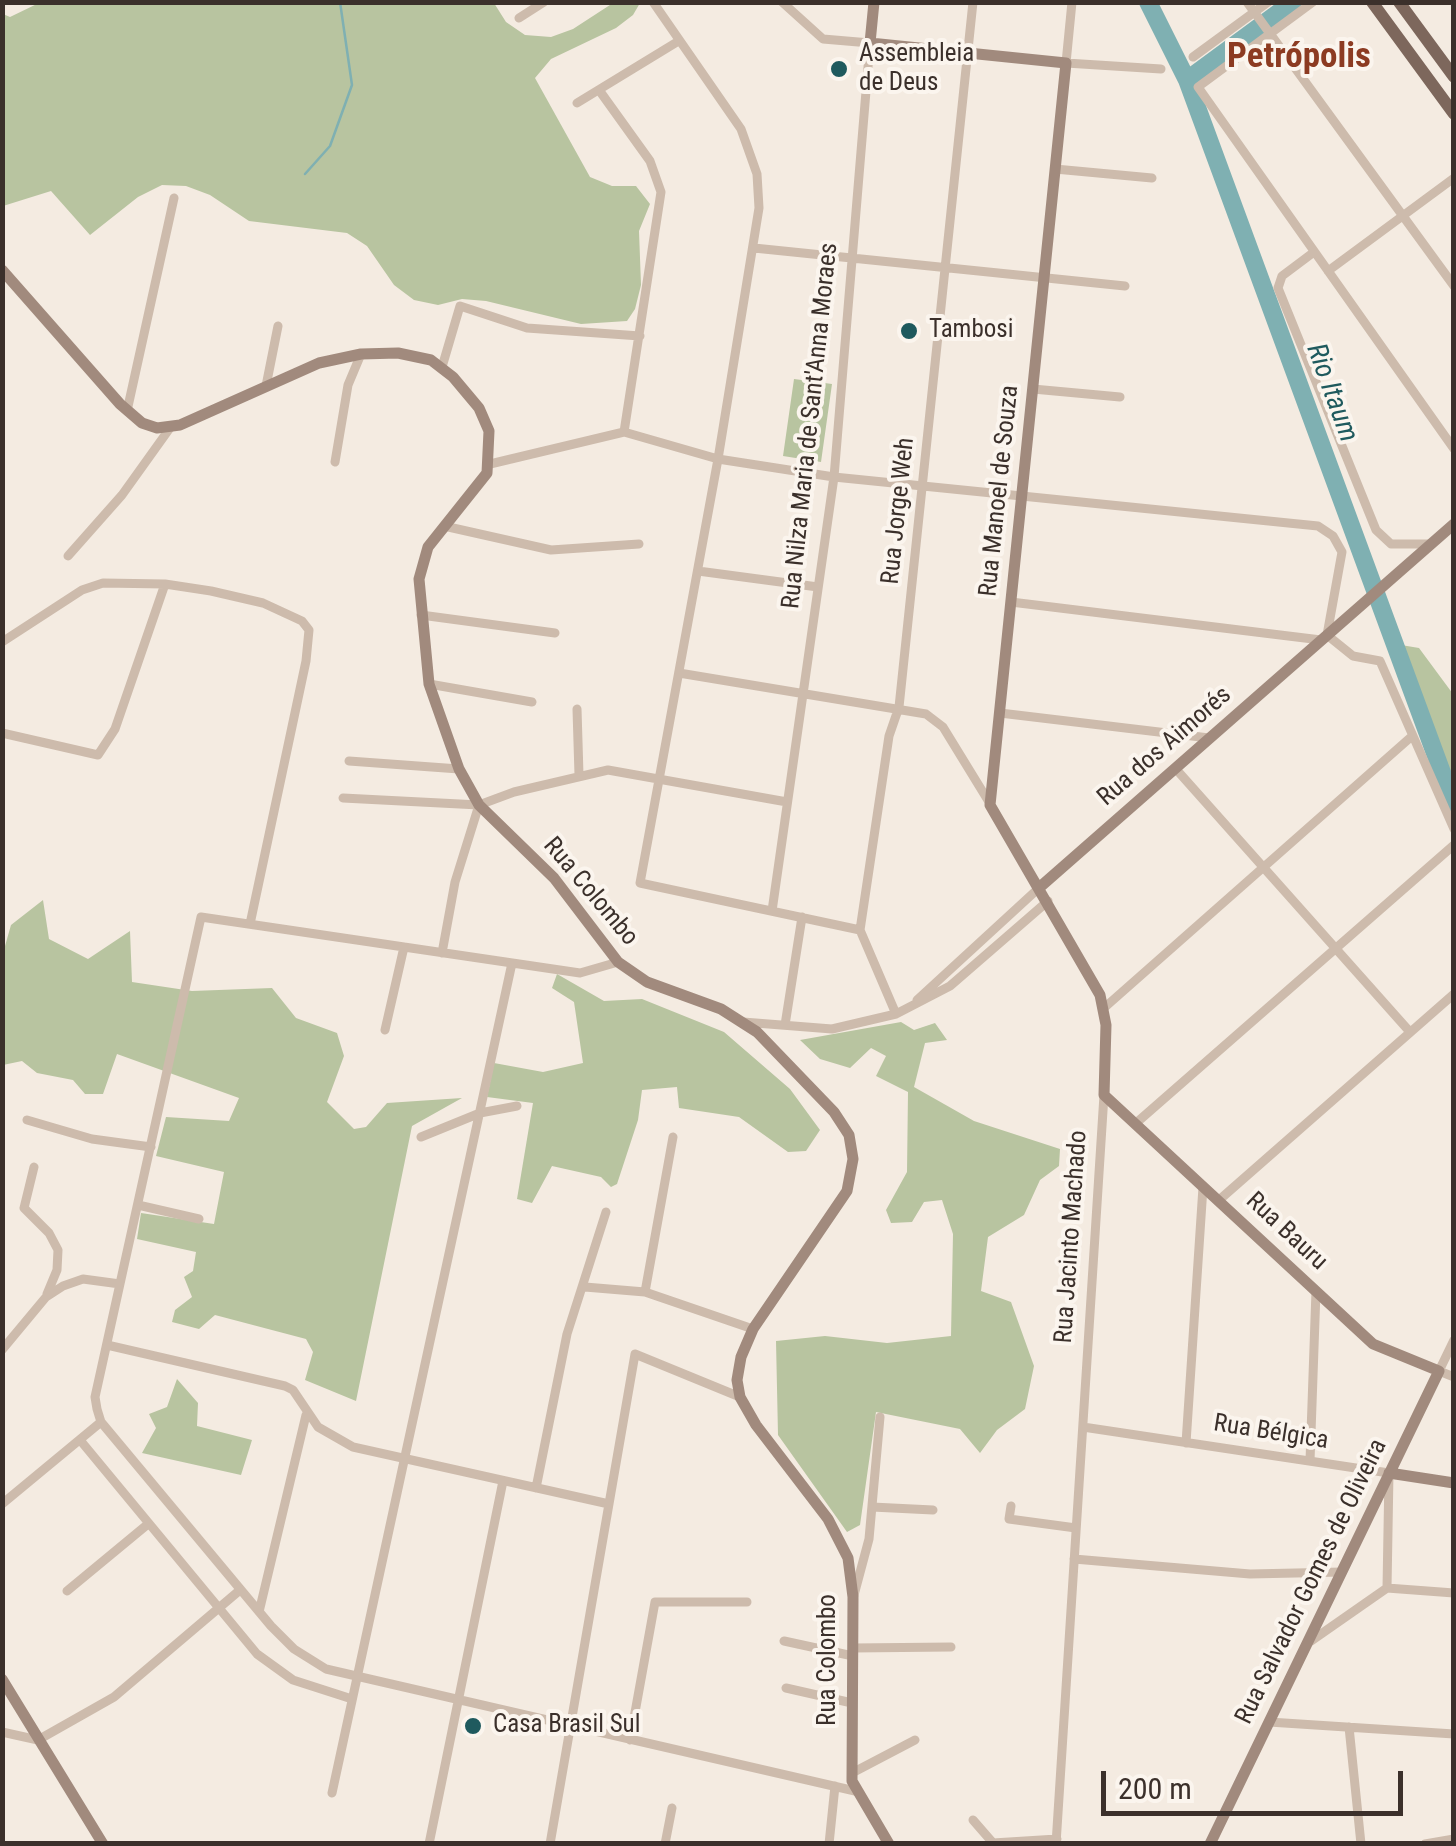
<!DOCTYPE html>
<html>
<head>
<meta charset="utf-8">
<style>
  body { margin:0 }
  #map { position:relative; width:1456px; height:1846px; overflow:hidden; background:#f4ebe1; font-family:"Roboto Condensed",sans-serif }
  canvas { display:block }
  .frame { position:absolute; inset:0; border:5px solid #3b302b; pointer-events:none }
  .scale { position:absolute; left:1101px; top:1771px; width:302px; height:45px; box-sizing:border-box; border:5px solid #3b302b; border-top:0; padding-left:12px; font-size:30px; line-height:35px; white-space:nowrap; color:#3b302b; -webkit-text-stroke:8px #fbf5ee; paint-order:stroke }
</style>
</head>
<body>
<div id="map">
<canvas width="1456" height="1846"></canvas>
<div class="frame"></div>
<div class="scale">200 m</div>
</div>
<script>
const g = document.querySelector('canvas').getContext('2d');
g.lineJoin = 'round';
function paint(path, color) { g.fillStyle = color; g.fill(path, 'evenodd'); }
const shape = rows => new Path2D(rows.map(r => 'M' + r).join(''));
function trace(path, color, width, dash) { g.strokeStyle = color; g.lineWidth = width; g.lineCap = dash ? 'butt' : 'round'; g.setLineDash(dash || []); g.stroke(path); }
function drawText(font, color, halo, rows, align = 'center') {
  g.font = font + ' "Roboto Condensed",sans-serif'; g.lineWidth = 8; g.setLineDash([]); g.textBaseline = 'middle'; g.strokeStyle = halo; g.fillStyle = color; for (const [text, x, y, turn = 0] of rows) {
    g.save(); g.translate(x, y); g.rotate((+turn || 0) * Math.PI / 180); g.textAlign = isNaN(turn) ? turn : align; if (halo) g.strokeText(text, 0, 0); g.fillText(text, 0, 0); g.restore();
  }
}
const green = shape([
  [41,2,494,3,506,22,525,35,551,37,573,29,613,3,640,3,633,15,616,28,551,59,535,78,590,177,612,186,636,186,650,204,639,231,641,285,635,309,627,321,581,324,486,301,462,299,438,305,414,300,394,285,367,246,347,233,249,221,210,195,186,186,162,185,138,197,90,235,51,191,3,206,3,14,10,17],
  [794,379,832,384,821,462,783,456],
  [1401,645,1419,648,1453,694,1453,794],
  [43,900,49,939,88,959,130,931,132,982,192,991,272,988,296,1018,337,1033,344,1056,327,1102,354,1129,366,1127,387,1103,462,1098,412,1126,356,1401,305,1380,313,1352,306,1339,215,1315,199,1329,172,1322,175,1310,192,1297,184,1277,193,1271,196,1252,137,1239,141,1213,214,1224,224,1172,156,1156,166,1117,229,1121,239,1098,117,1054,103,1094,85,1094,73,1080,37,1073,22,1061,3,1065,3,953,11,925],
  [557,974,604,1001,642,999,724,1032,790,1089,820,1130,806,1151,788,1152,739,1117,679,1108,677,1087,642,1090,638,1120,617,1184,611,1187,601,1177,552,1166,532,1203,517,1199,533,1103,487,1097,494,1063,543,1072,583,1063,574,1002,552,988],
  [901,1022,914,1030,935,1023,947,1040,925,1043,914,1087,974,1121,1060,1149,1059,1166,1040,1180,1024,1215,988,1237,981,1291,1011,1302,1034,1366,1025,1409,997,1430,980,1453,960,1429,876,1412,860,1525,847,1532,778,1435,776,1341,825,1336,887,1343,951,1336,953,1234,942,1200,924,1202,912,1222,891,1223,886,1210,907,1172,908,1092,876,1076,886,1056,871,1048,850,1068,820,1059,800,1040],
  [177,1379,198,1403,197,1426,252,1440,241,1475,142,1453,156,1428,149,1414,167,1407]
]);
const stream = shape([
  [305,174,330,146,352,85,340,2]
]);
const river = shape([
  [1148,2,1187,80,1454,805],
  [1187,80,1293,2]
]);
const street = shape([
  [653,2,741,129,757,174,759,208,718,459,640,883,860,930],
  [1072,2,1066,63,1161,69],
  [1247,2,1454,286],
  [1313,2,1198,87,1454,449],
  [519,18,544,2],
  [1193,57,1268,2],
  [599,90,650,161,661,192,624,432],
  [577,103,677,42],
  [1055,169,1152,178],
  [754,248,1125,286],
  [1314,252,1282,276,1278,288,1376,530,1391,544,1431,544],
  [1328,271,1454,178],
  [442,367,460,306,527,328,640,336],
  [266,386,278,326],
  [1033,389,1120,397],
  [127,411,174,198],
  [335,462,348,385,361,354],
  [490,464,624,432,718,459,834,477,1318,526,1333,536,1342,552,1327,635,1353,656,1380,661,1454,829],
  [444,526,551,550,639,544],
  [68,556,122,495,170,428],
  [698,571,818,587],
  [1011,602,1321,640],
  [421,615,555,633],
  [2,642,82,590,103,583,165,584,211,591,263,603,302,621,309,630,306,661,250,924],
  [679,673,926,714,943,727,989,802],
  [429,684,532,702],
  [577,709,579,775],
  [1000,713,1209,738],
  [2,733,98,755,115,729,165,584],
  [349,761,459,769],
  [1175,768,1410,1032],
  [343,798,479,805,514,792,608,770,787,802],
  [772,911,834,477,870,43,823,39,782,2],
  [442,953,455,882,479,805],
  [618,962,580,973,201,917,95,1397,97,1409,101,1422,271,1626,294,1649,326,1669,855,1791],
  [917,1000,1040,887],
  [1104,1008,1411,737],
  [896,1014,860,930,889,736,899,707,973,2],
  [743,1022,832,1029,896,1014,950,986,1048,901],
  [785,1025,802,917],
  [385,1030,404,947],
  [27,1120,92,1139,151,1147],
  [1135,1124,1454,845],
  [421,1137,480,1113,517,1106],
  [34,1167,24,1208,49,1233,58,1250,57,1270,47,1294],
  [1218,1201,1454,994],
  [138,1205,199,1219],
  [585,1287,645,1292,753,1329],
  [645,1292,673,1137],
  [1454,1340,1439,1371,1454,1377],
  [107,1345,285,1386,293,1390,318,1427,353,1447,609,1504],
  [2,1350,46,1297,63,1286,83,1279,120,1284],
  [1083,1427,1389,1473,1387,1588],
  [80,1440,257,1654,293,1680,352,1699],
  [1186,1443,1203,1187],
  [1310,1461,1316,1291],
  [536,1488,567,1334,606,1212],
  [2,1504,101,1422],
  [1011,1506,1009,1519,1076,1528],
  [872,1507,933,1510],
  [1074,1559,1250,1574,1342,1572],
  [1387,1588,1454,1593],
  [67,1591,148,1524],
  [854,1595,869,1539,880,1417],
  [259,1612,306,1415],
  [784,1641,853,1656],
  [1311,1641,1387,1588],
  [853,1648,951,1647],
  [786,1688,852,1703],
  [1269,1722,1454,1734],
  [1349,1727,1361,1844],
  [2,1732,38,1740,114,1697,240,1590],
  [630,1740,655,1602,747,1602],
  [852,1773,915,1740],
  [332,1793,512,963],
  [973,1820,993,1843,1057,1839],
  [429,1844,503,1481],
  [550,1844,635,1354,740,1397],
  [665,1844,672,1808],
  [829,1844,835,1786],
  [1056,1844,1104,1095],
  [1425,1844,1454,1839]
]);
const secondary = shape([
  [874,2,870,43,1066,63,990,805,1100,995,1106,1025,1104,1095,1373,1344,1439,1371,1210,1844],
  [2,270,120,404,142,423,157,428,180,425,319,363,361,354,398,353,431,360,453,377,479,408,489,431,487,473,428,547,419,579,429,684,459,769,479,805,554,878,618,962,647,982,721,1009,757,1032,834,1112,849,1135,853,1159,847,1191,753,1329,741,1357,737,1380,740,1397,756,1425,828,1519,848,1558,853,1597,852,1781,889,1844],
  [1040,887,1454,524],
  [1389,1473,1454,1483],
  [2,1679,103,1844]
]);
const primary = shape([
  [1372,2,1454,114],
  [1399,2,1454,77]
]);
const markers = [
  [839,69,10,"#1f5a5e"],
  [909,331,10,"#1f5a5e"],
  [473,1726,10,"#1f5a5e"]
];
const poiNames = [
  ["Assembleia",859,55],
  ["de Deus",859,84],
  ["Tambosi",929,331],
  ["Casa Brasil Sul",493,1726]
];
const streetNames = [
  ["Rua Nilza Maria de Sant'Anna Moraes",811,426,-84],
  ["Rua Manoel de Souza",1000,491,-84],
  ["Rua Jorge Weh",899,511,-84],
  ["Rua dos Aimorés",1165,747,-41],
  ["Rua Colombo",590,892,50],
  ["Rua Bauru",1286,1232,43],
  ["Rua Jacinto Machado",1072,1237,-86],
  ["Rua Bélgica",1271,1433,9],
  ["Rua Salvador Gomes de Oliveira",1312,1582,-64],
  ["Rua Colombo",829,1660,-90]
];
const waterNames = [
  ["Rio Itaum",1331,393,70]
];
const districtNames = [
  ["Petrópolis",1299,58]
];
paint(green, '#b8c4a0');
trace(stream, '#7fb0b2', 2.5);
trace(river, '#7fb0b2', 18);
trace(street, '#cdbbac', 9);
trace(secondary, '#a18a7d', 11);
trace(primary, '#7d675c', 12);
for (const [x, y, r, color] of markers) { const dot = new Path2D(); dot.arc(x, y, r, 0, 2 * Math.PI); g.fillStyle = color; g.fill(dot); trace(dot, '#fbf5ee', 4); }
drawText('25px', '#3b302b', '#fbf5ee', poiNames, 'left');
drawText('25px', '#3b302b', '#fbf5ee', streetNames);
drawText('italic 28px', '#1f5a5e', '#fbf5ee', waterNames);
drawText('bold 35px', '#8c3b22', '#fbf5ee', districtNames);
</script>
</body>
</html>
